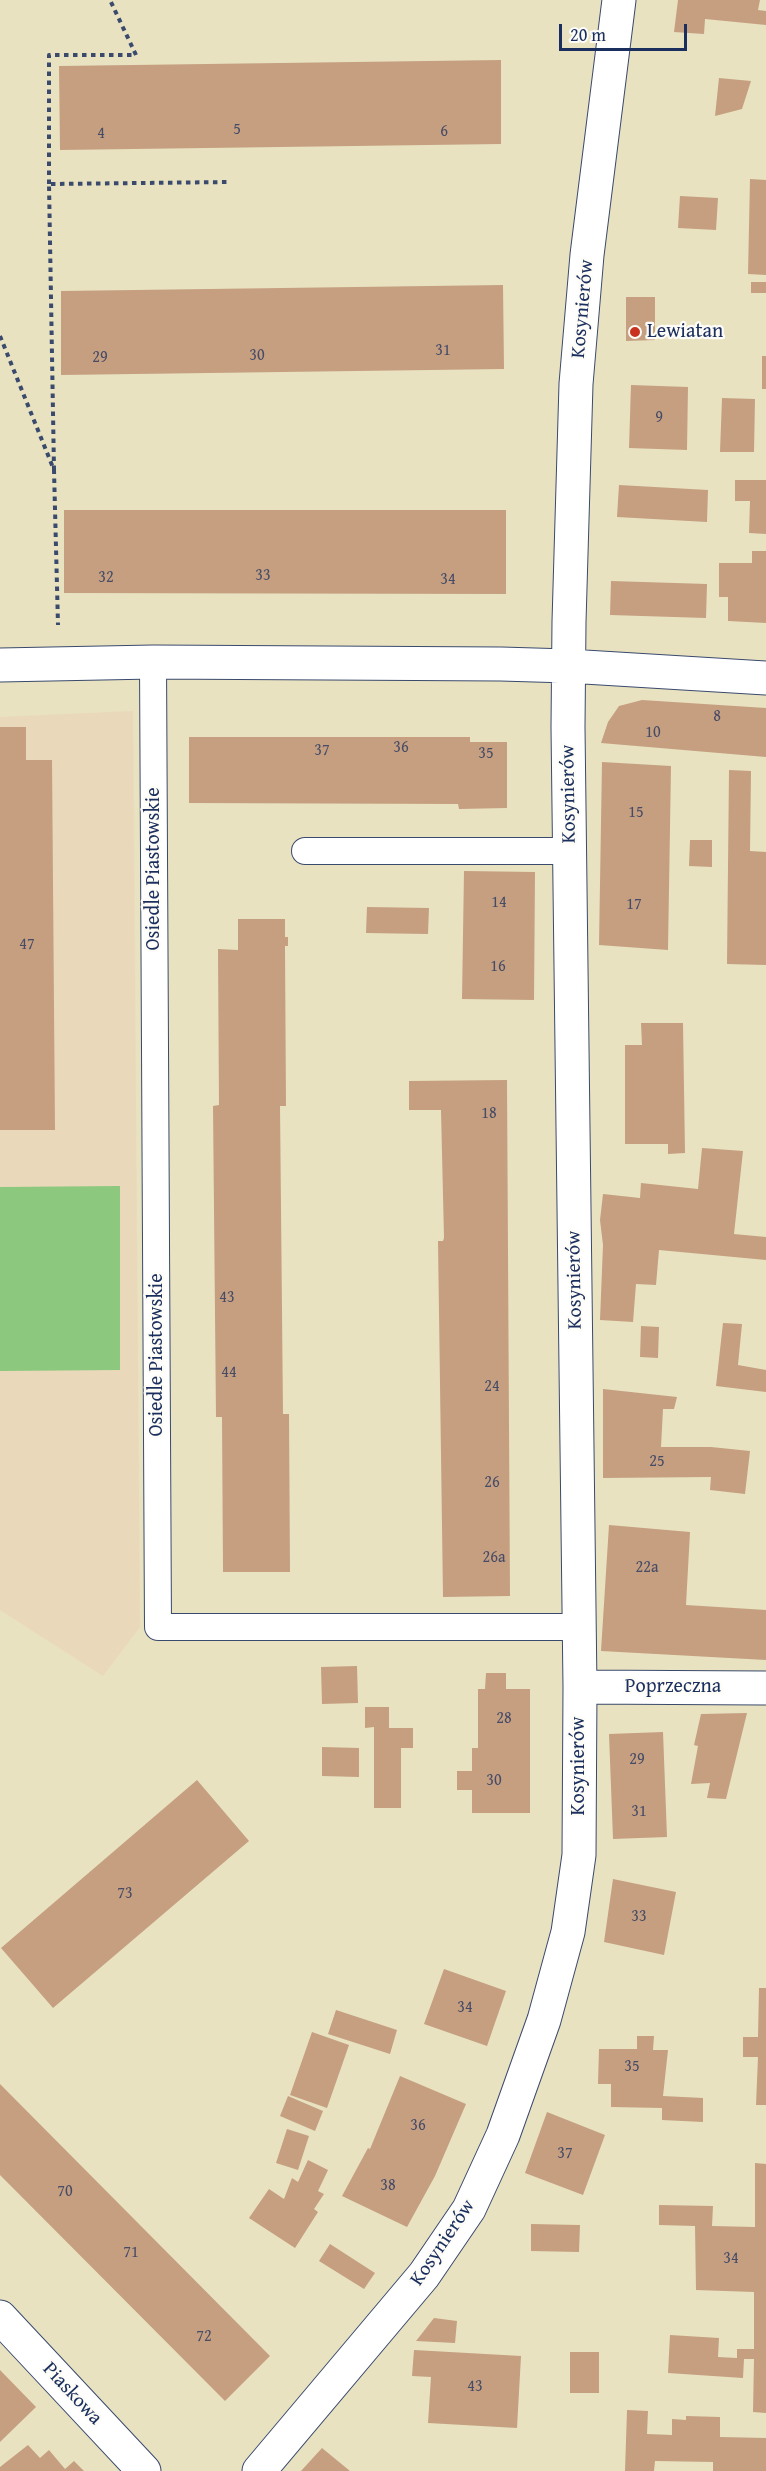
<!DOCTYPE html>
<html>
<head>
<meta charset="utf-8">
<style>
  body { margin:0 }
  #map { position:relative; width:766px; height:2471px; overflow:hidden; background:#e8e2c0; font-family:"Gentium Book Plus",serif }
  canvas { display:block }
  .scale { position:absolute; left:559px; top:24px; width:128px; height:27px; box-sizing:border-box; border:3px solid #1b2f5e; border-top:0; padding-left:8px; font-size:18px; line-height:21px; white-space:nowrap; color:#1b2f5e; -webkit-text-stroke:4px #fdfcf7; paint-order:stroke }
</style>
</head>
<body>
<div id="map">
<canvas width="766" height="2471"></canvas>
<div class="scale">20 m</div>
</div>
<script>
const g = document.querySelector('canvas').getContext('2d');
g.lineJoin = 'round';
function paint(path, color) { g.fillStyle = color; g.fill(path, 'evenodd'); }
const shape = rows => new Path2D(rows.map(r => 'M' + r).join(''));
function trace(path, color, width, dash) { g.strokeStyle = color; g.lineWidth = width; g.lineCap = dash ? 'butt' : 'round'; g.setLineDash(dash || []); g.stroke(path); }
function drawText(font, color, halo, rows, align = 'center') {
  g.font = font + ' "Gentium Book Plus",serif'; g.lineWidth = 4.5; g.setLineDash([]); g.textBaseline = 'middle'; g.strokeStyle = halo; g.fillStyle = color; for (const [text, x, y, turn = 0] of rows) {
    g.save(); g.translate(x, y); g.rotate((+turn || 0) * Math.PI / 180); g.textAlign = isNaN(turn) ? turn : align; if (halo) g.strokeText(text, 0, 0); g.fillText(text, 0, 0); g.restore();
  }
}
const built = shape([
  [133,711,140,1627,103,1676,0,1610,0,717]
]);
const green = shape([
  [120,1186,120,1370,0,1371,0,1187]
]);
const building = shape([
  [678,0,760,0,758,10,766,11,766,25,705,19,704,34,674,32],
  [501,60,501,144,60,150,59,66],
  [719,78,751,81,742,109,715,116],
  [750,179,766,180,766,275,748,274],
  [680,196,718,198,716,230,678,228],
  [751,282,766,282,766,293,751,293],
  [503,285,504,369,61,375,61,291],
  [626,297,655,297,655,340,626,341],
  [762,356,766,356,766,389,762,389],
  [631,385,688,387,687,450,629,448],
  [722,398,755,399,754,452,720,452],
  [735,480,766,480,766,534,749,533,750,501,735,501],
  [619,485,708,490,707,522,617,517],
  [64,510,506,510,506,594,64,593],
  [752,551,766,551,766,623,728,621,728,597,719,597,719,563,752,563],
  [611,581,707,584,706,618,610,615],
  [642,700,766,708,766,757,601,743,608,722,619,706],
  [0,727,26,727,26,760,52,760,55,1130,0,1130],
  [189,737,470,737,470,742,507,742,507,808,459,809,458,804,189,803],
  [602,762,671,766,668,950,599,945],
  [729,770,751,771,750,851,766,852,766,965,727,964],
  [690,840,712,840,712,867,689,866],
  [464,871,535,872,534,1000,462,999],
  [367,907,429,908,428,934,366,933],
  [238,919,285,919,285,937,288,937,288,946,285,946,285,949,286,1106,280,1106,283,1414,289,1414,290,1572,223,1572,222,1417,216,1417,213,1106,219,1105,218,949,238,950],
  [641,1023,683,1023,685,1153,668,1154,668,1144,625,1144,625,1045,642,1045],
  [507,1080,510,1596,443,1597,438,1241,443,1241,444,1238,441,1110,409,1110,409,1081],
  [702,1148,743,1151,734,1234,766,1237,766,1260,659,1250,656,1285,636,1284,633,1322,600,1320,603,1245,600,1220,603,1194,640,1198,641,1183,698,1189],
  [723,1323,742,1324,738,1365,766,1370,766,1392,716,1386],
  [641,1326,659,1327,658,1358,640,1357],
  [603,1389,677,1397,674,1409,663,1409,661,1447,711,1447,750,1451,745,1494,710,1490,711,1477,603,1478],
  [609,1525,690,1532,686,1605,766,1610,766,1660,601,1651],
  [357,1666,358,1703,322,1704,321,1667],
  [486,1673,506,1673,506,1689,530,1689,530,1813,472,1813,472,1790,457,1790,457,1771,472,1771,472,1748,478,1748,478,1689,485,1689],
  [365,1707,389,1707,389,1728,413,1728,413,1748,401,1748,401,1808,374,1808,374,1727,365,1728],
  [747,1713,726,1799,707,1798,710,1783,691,1784,698,1746,694,1745,701,1714],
  [663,1732,667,1837,613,1839,609,1734],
  [322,1747,359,1748,359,1777,322,1776],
  [197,1780,249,1841,53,2008,1,1948],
  [613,1879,676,1892,664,1955,604,1942],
  [444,1969,506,1991,487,2046,424,2024],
  [759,1988,766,1988,766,2105,756,2105,758,2057,743,2057,743,2037,758,2037],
  [336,2010,397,2030,390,2054,328,2034],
  [312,2032,349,2045,327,2108,290,2095],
  [637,2036,654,2036,653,2050,668,2050,663,2096,703,2098,703,2122,662,2120,662,2108,611,2107,611,2084,598,2084,599,2049,637,2049],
  [400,2076,466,2104,435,2176,407,2227,342,2196,368,2148,370,2149],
  [0,2084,270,2356,225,2401,0,2175],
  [288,2096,323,2111,315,2131,280,2116],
  [547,2112,605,2135,583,2195,525,2173],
  [287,2129,309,2136,298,2170,276,2163],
  [308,2160,328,2170,318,2191,324,2194,314,2209,318,2212,295,2248,249,2218,269,2189,284,2199,292,2178,298,2182],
  [755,2163,766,2164,766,2413,753,2412,754,2359,744,2359,743,2378,668,2373,670,2335,719,2338,718,2357,737,2358,737,2349,754,2349,754,2292,696,2290,695,2226,659,2225,659,2205,713,2206,712,2226,755,2227],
  [531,2224,580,2225,579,2252,531,2251],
  [330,2244,375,2273,364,2289,319,2261],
  [434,2318,457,2321,455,2343,416,2341],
  [414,2350,521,2356,517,2428,428,2423,431,2377,412,2376],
  [570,2352,599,2352,599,2393,570,2393],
  [0,2370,36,2407,0,2442],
  [627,2410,648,2411,647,2434,672,2435,672,2419,686,2420,686,2416,720,2417,720,2437,766,2438,766,2471,713,2471,713,2462,655,2461,654,2471,625,2471],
  [28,2445,40,2458,49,2450,65,2469,74,2461,84,2471,0,2471,0,2467],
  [322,2448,350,2471,301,2471]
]);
const path = shape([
  [49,184,49,55,136,55,110,0],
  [0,336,54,470,58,625],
  [54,470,49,184,229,182]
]);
const lane = shape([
  [153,662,158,1627,579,1627],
  [305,851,570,851]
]);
const street = shape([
  [0,665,153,662,501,664,568,666,766,678],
  [580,1687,766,1688],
  [259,2471,424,2275,469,2209,503,2135,544,2020,568,1932,579,1855,580,1687,568,727,569,622,576,384,587,255,619,0]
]);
const secondary = shape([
  [0,2317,144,2471]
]);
const markers = [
  [635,332,6,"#c8321e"]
];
const numberNames = [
  ["5",237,130],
  ["6",444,132],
  ["4",101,134],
  ["31",443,351],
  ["30",257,356],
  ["29",100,358],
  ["9",659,418],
  ["33",263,576],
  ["32",106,578],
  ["34",448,580],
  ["8",717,717],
  ["10",653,733],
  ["36",401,748],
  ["37",322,751],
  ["35",486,754],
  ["15",636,813],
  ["14",499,903],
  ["17",634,905],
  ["47",27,945],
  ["16",498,967],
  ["18",489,1114],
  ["43",227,1298],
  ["44",229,1373],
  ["24",492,1387],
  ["25",657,1462],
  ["26",492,1483],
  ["26a",494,1558],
  ["22a",647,1568],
  ["28",504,1719],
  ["29",637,1760],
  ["30",494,1781],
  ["31",639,1812],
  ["73",125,1894],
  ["33",639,1917],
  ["34",465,2008],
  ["35",632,2067],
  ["36",418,2126],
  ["37",565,2154],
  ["38",388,2186],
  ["70",65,2192],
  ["71",131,2253],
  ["34",731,2259],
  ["72",204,2337],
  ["43",475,2387]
];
const streetNames = [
  ["Kosynierów",583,309,-85],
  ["Kosynierów",569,794,-91],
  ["Osiedle Piastowskie",154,869,-90],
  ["Kosynierów",575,1280,-91],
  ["Osiedle Piastowskie",157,1355,-90],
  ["Poprzeczna",673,1687],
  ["Kosynierów",579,1766,-90],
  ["Kosynierów",443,2243,-56],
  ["Piaskowa",72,2394,47]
];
const poiNames = [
  ["Lewiatan",647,332]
];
paint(built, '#ead8ba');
paint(green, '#8cc87d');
paint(building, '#c59f80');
trace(lane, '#3a4a6d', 28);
trace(street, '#3a4a6d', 35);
trace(secondary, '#3a4a6d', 35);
trace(path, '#3a4a6d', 4, [4.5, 4.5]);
trace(lane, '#fff', 26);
trace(street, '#fff', 33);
trace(secondary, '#fff', 33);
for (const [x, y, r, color] of markers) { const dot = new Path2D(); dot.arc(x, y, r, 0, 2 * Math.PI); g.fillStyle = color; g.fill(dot); trace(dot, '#fdfcf7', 2); }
drawText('16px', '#464b66', null, numberNames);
drawText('20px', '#1b2f5e', '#fdfcf7', streetNames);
drawText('20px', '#1b2f5e', '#fdfcf7', poiNames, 'left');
</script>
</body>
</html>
